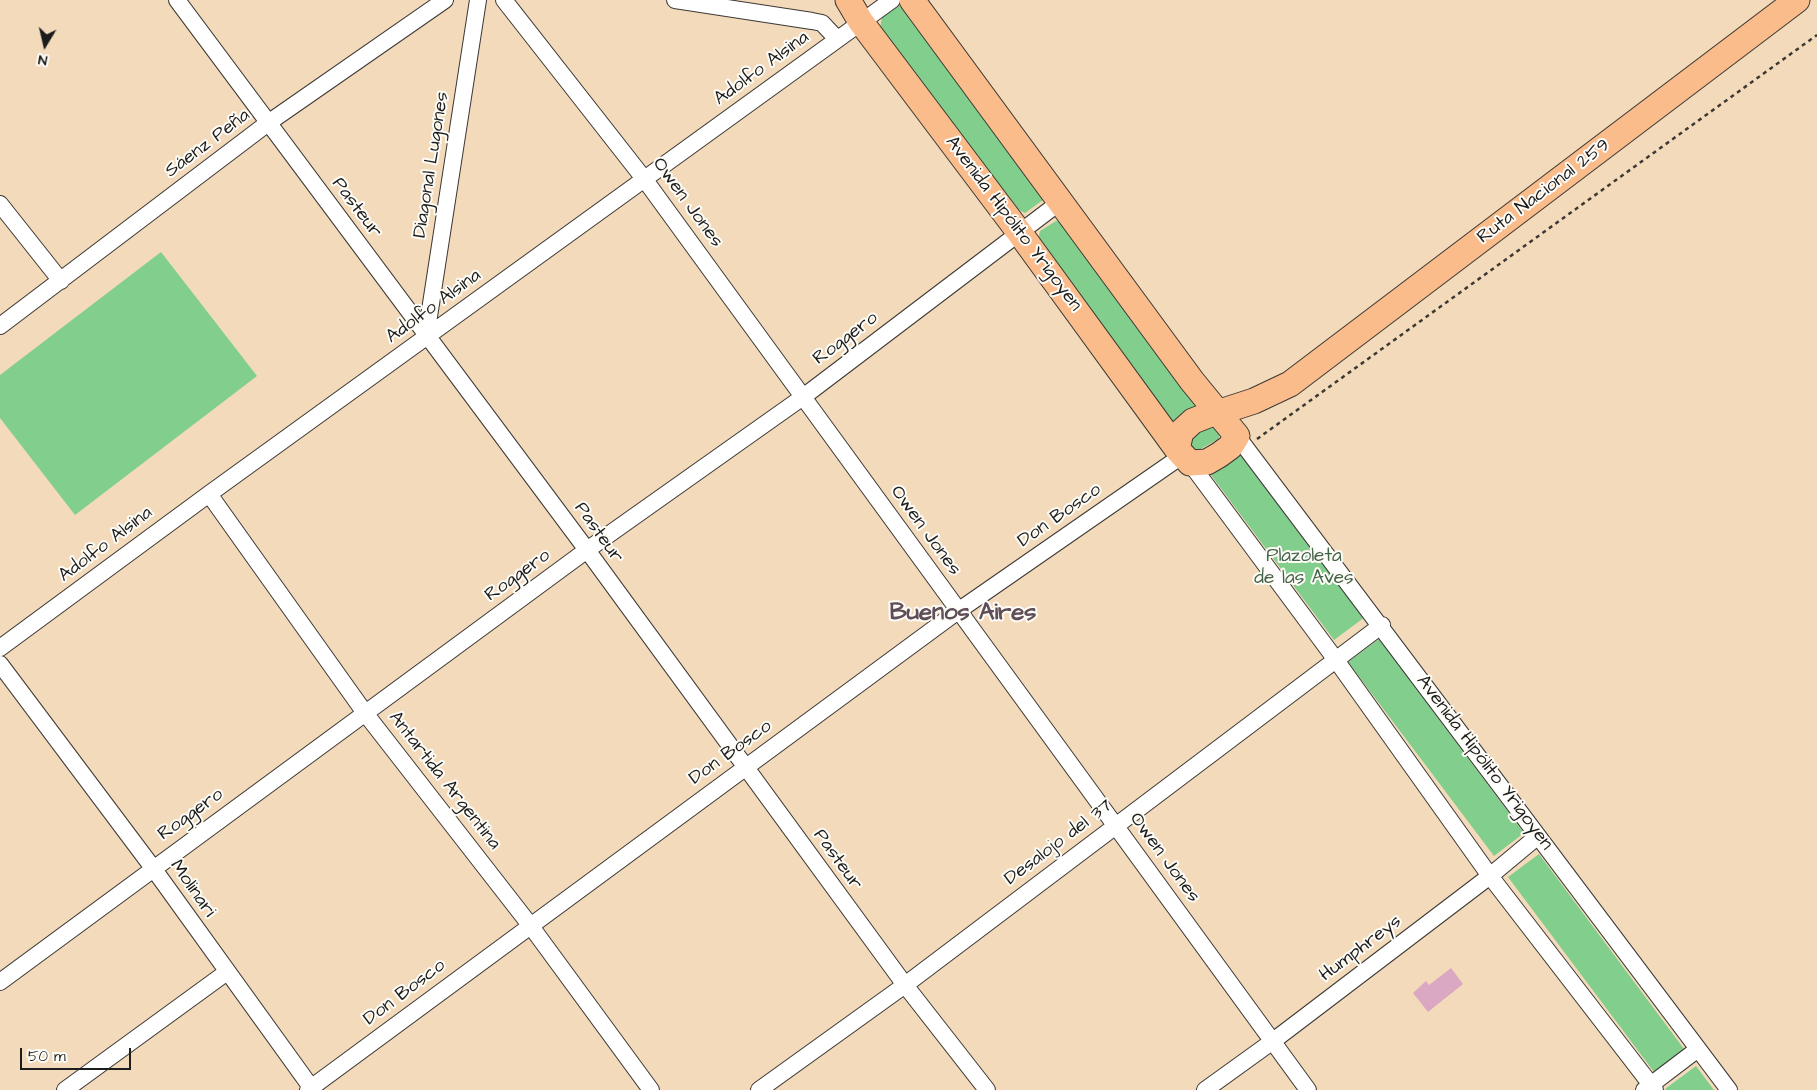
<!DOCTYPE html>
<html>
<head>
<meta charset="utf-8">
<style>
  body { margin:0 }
  #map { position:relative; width:1817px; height:1090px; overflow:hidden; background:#f3daba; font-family:"Architects Daughter",sans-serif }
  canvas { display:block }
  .north { position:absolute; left:20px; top:20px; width:50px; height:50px; -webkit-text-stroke:4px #fdfcf7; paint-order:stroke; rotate:189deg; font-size:14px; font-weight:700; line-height:20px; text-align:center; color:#1c1c1c }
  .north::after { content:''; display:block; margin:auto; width:18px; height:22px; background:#1c1c1c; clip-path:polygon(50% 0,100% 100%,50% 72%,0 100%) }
  .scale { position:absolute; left:20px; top:1048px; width:111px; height:22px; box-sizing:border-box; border:2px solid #1c1c1c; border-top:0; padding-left:6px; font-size:15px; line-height:18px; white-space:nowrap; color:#1c1c1c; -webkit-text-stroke:4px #fdfcf7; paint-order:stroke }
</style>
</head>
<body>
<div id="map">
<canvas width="1817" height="1090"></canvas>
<div class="north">N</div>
<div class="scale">50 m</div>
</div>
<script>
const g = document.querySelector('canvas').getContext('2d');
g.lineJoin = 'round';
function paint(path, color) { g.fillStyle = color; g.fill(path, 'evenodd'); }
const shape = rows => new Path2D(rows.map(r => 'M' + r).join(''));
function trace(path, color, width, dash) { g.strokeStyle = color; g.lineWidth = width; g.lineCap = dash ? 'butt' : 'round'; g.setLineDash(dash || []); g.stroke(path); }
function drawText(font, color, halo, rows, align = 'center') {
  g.font = font + ' "Architects Daughter",sans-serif'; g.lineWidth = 4; g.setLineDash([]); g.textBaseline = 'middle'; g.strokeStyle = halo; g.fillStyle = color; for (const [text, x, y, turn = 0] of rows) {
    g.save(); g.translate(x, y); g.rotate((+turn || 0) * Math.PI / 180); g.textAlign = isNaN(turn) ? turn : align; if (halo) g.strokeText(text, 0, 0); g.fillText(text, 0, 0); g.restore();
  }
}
const green = shape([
  [899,6,909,7,1043,188,1043,200,1025,213,1015,208,880,28,882,17],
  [1056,221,1066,223,1201,402,1178,424,1170,420,1038,240,1040,231],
  [161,252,257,376,75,515,0,418,0,375],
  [1214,425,1222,431,1218,439,1199,450,1192,448,1190,444,1191,438,1208,426],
  [1241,452,1365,617,1334,640,1211,475],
  [1379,639,1524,833,1494,856,1348,662],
  [1539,854,1684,1049,1654,1072,1508,877],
  [1696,1066,1714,1090,1666,1090,1665,1089]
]);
const building = shape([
  [1451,968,1463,984,1428,1012,1413,993,1426,981,1429,985]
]);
const path = shape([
  [1257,439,1817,35]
]);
const minor = shape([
  [177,0,587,550,905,985,987,1090],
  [504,0,645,180,1308,1090],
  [675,0,812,21,822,23,837,39],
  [0,204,61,281],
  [0,326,268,123,445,0],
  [426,336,478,0],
  [1237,436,1729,1090],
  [1190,463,1336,660,1490,876,1655,1090],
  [209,494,365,713,530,925,651,1090],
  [0,648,209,494,892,0],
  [0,664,153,868,313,1090],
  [0,982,587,550,803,397,1060,202],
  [65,1090,227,972],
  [308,1090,958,611,1183,455],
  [759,1090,905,985,1382,625],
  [1205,1090,1273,1041,1490,876,1538,836],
  [1644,1090,1698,1049]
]);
const highway = shape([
  [848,0,861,22,1019,232,1177,449,1190,463,1207,462,1219,455,1230,447,1237,436,1192,381,912,0],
  [1217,413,1254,401,1290,384,1797,0],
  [1177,449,1181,432,1193,421,1216,412]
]);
const streetNames = [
  ["Adolfo Alsina",762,69,-36],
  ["Sáenz Peña",208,144,-37],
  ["Diagonal Lugones",432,165,-81],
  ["Ruta Nacional 259",1544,192,-37],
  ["Owen Jones",687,203,54],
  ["Pasteur",356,208,53],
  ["Avenida Hipólito Yrigoyen",1013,224,53],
  ["Adolfo Alsina",434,307,-36],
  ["Roggero",846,339,-37],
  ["Don Bosco",1060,516,-35],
  ["Owen Jones",925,531,54],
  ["Pasteur",598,533,54],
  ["Adolfo Alsina",106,545,-37],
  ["Roggero",518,576,-36],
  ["Don Bosco",731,753,-36],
  ["Avenida Hipólito Yrigoyen",1484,763,53],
  ["Antartida Argentina",444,781,52],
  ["Roggero",191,815,-36],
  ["Desalojo del 37",1059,843,-37],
  ["Owen Jones",1164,858,54],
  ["Pasteur",837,860,54],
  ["Molinari",192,889,55],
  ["Humphreys",1361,949,-37],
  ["Don Bosco",405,993,-37]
];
const parkNames = [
  ["Plazoleta",1304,557],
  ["de las Aves",1304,579]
];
const districtNames = [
  ["Buenos Aires",963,614]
];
paint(green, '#81ce8d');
paint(building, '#dba8c4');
trace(minor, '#3c3834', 18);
trace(highway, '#3c3834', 27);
trace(path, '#3c3834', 2.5, [4, 4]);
trace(minor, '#fff', 16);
trace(highway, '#fabc8b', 25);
drawText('19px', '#1c1c1c', '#fdfcf7', streetNames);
drawText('19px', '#446349', '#fdfcf7', parkNames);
drawText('bold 24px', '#5f4d57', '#fdfcf7', districtNames);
</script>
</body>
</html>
